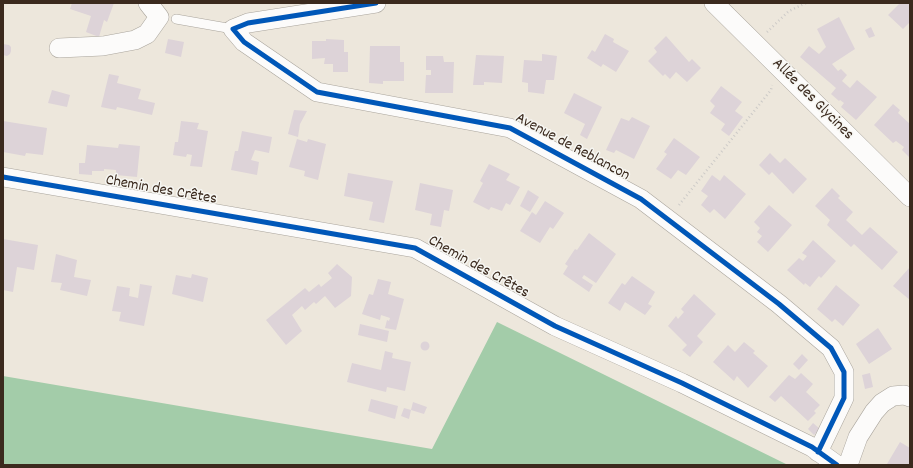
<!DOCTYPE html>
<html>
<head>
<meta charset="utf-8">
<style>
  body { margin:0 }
  #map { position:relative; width:913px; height:468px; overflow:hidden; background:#ede7dc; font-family:Dekko,sans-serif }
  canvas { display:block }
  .frame { position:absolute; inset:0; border:4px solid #3b2a1e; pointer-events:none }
</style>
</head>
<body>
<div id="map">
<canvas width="913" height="468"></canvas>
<div class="frame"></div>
</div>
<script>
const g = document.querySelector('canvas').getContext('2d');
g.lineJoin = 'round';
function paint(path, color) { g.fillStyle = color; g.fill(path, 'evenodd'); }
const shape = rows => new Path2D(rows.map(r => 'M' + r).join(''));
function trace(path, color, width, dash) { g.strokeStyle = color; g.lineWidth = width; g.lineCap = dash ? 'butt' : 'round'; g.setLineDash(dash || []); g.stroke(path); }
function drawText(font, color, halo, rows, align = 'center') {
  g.font = font + ' Dekko,sans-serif'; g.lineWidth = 3; g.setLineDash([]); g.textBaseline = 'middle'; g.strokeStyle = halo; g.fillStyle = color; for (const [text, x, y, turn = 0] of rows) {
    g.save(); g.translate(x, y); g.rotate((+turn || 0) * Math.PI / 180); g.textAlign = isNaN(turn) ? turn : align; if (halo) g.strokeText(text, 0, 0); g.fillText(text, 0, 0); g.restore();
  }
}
const forest = shape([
  [497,322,788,465,3,465,3,376,432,449]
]);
const building = shape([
  [72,3,114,3,107,22,104,20,99,37,86,32,91,16,70,9],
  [900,3,910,3,910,22,903,29,888,15],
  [839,17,855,49,832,64,838,71,841,69,847,75,842,81,850,88,857,80,877,97,856,120,841,107,844,103,840,100,839,101,831,94,836,88,800,57,809,46,819,54,826,47,817,29],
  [871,27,875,36,869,38,865,30],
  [605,34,614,39,613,42,629,51,616,72,603,64,601,67,587,58,592,50,595,52],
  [666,36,689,62,692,59,701,68,687,82,676,72,670,79,665,74,663,76,648,61,657,52,654,48],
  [168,39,184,42,181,57,165,53],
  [326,39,344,40,344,52,348,52,348,72,333,72,333,64,324,64,325,58,312,59,312,41,326,41],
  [3,44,9,45,11,47,11,51,10,54,7,56,3,55],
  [370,46,400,46,400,62,404,62,404,81,383,81,383,84,369,83],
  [542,54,557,56,554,80,546,80,544,94,528,92,528,83,522,82,524,60,542,61],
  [476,55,504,56,502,83,484,82,484,85,473,85],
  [426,56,443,56,444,62,454,62,453,93,425,93,426,75,431,75,431,70,426,70],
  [109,74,119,76,117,83,141,89,138,99,155,103,152,115,117,107,116,110,101,107],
  [721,86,742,102,735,111,743,117,729,136,721,130,725,124,710,113,715,106,710,101],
  [52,90,70,95,67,107,48,103],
  [574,93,602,107,587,139,580,135,585,124,564,113],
  [893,104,900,110,898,113,910,124,910,158,902,150,904,147,896,141,893,143,874,125],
  [294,110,307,111,300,124,298,137,288,134],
  [632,117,650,126,634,159,616,150,614,153,606,150,621,118,629,121],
  [3,121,47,128,43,155,26,153,25,156,3,152],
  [181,121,199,123,197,129,208,131,202,167,190,166,192,155,187,154,186,157,173,155,175,142,178,142],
  [242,131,272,137,269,153,255,150,251,160,259,162,257,175,231,170,235,151,238,151],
  [674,138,700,157,686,175,678,170,671,179,656,169,667,154,664,152],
  [297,139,307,142,308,139,326,144,318,180,304,176,305,171,289,167],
  [119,144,140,146,137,177,116,175,116,170,104,169,104,171,92,171,92,175,79,174,79,163,85,163,87,145,118,148],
  [770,153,780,163,785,158,807,179,793,194,772,172,769,175,759,165],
  [489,164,510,174,506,180,520,187,510,205,506,203,502,211,491,207,489,210,473,202,483,183,480,181],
  [348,173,393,181,384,223,369,220,373,202,344,196],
  [712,175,720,181,724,175,746,194,725,219,714,209,710,213,701,205,708,196,701,191],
  [420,183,453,190,449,211,444,210,441,227,430,225,432,214,415,210],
  [832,188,840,196,838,198,853,212,846,220,862,235,870,227,898,252,882,270,854,244,851,247,827,225,830,220,815,206],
  [528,190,539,197,530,212,520,206],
  [545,201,564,213,553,229,550,227,540,243,520,231,532,212,536,215],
  [769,205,792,225,768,252,757,242,762,236,757,232,760,228,754,222],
  [589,233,616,254,596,283,584,275,582,278,593,285,589,292,563,274,568,266,565,264,575,249,577,250],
  [3,239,38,245,34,270,17,267,13,292,3,290],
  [813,240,836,261,821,278,819,276,810,287,805,283,804,285,787,270,799,258,803,261,807,256,802,253],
  [56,254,77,260,74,277,91,280,87,296,60,290,62,283,51,282],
  [337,264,352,277,351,296,335,308,325,296,316,304,314,302,305,310,302,306,292,315,302,331,286,345,266,320,305,288,309,292,319,284,321,287,332,278,328,273],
  [910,267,910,300,893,286],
  [192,274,208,278,203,302,172,294,176,275,191,278],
  [632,276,655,292,648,304,652,306,645,315,625,302,620,311,608,303,622,283,625,285],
  [378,279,391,282,388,294,404,299,396,330,385,328,387,320,389,321,390,318,381,315,380,320,362,314,369,294,373,295],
  [140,284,152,286,144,326,119,321,121,312,112,311,117,286,130,288,129,296,138,298],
  [836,285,860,305,843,326,835,319,832,322,817,309],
  [694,294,716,314,697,336,703,342,690,357,682,350,687,345,668,326,676,316,678,319,684,312,681,309],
  [360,324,389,331,387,342,358,335],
  [878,328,892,349,869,364,856,344],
  '420.5 346a4.5 4.5 0 1 1 9 0a4.5 4.5 0 1 1-9 0Z',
  [744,342,755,351,753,353,768,366,748,388,737,376,734,381,713,362,728,345,735,352],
  [385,351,393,353,392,358,411,362,405,391,387,387,386,392,347,382,352,363,381,370],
  [802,354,808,360,799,370,793,364],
  [801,373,813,384,806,392,820,405,814,411,816,413,808,421,781,396,775,402,769,397,789,375,795,379],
  [870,373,873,387,865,389,862,375],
  [371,399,398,406,395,419,368,411],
  [413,402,427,407,424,414,411,410],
  [404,408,411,410,409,419,401,416],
  [813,423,820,429,814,435,808,429],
  [900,442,910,448,910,465,888,465,887,464]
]);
const path = shape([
  [767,32,789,11,806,3],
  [679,205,771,90,772,85]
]);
const service = shape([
  [176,19,233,29]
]);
const minor = shape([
  [376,3,248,23,233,29,244,42,317,92,510,128,641,199,779,304,831,348,844,372,844,398,818,452],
  [714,3,910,197],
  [59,48,103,46,135,40,147,34,159,17,148,3],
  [3,177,415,248,555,326,682,383,812,447,837,465],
  [848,465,858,437,874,412,882,403,893,396,904,395,910,397]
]);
const cycleway = shape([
  [376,3,248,23,233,29,244,42,317,92,510,128,641,199,779,304,831,348,844,372,844,398,818,452],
  [3,177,415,248,555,326,682,383,812,447,837,465]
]);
const streetNames = [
  ["Allée des Glycines",812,100,45],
  ["Avenue de Reblancon",572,148,28],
  ["Chemin des Crêtes",161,191,10],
  ["Chemin des Crêtes",478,268,29]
];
paint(forest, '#a3cca9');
paint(building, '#ddd3d8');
trace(service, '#a9a49c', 10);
trace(minor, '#a9a49c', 20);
trace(path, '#cccac7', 2.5, [1, 3]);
trace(service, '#fcfbfa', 9);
trace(minor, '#fcfbfa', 19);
trace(cycleway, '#0057b8', 5);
drawText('16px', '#3b2a1e', '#f6f6f2', streetNames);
</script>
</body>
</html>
